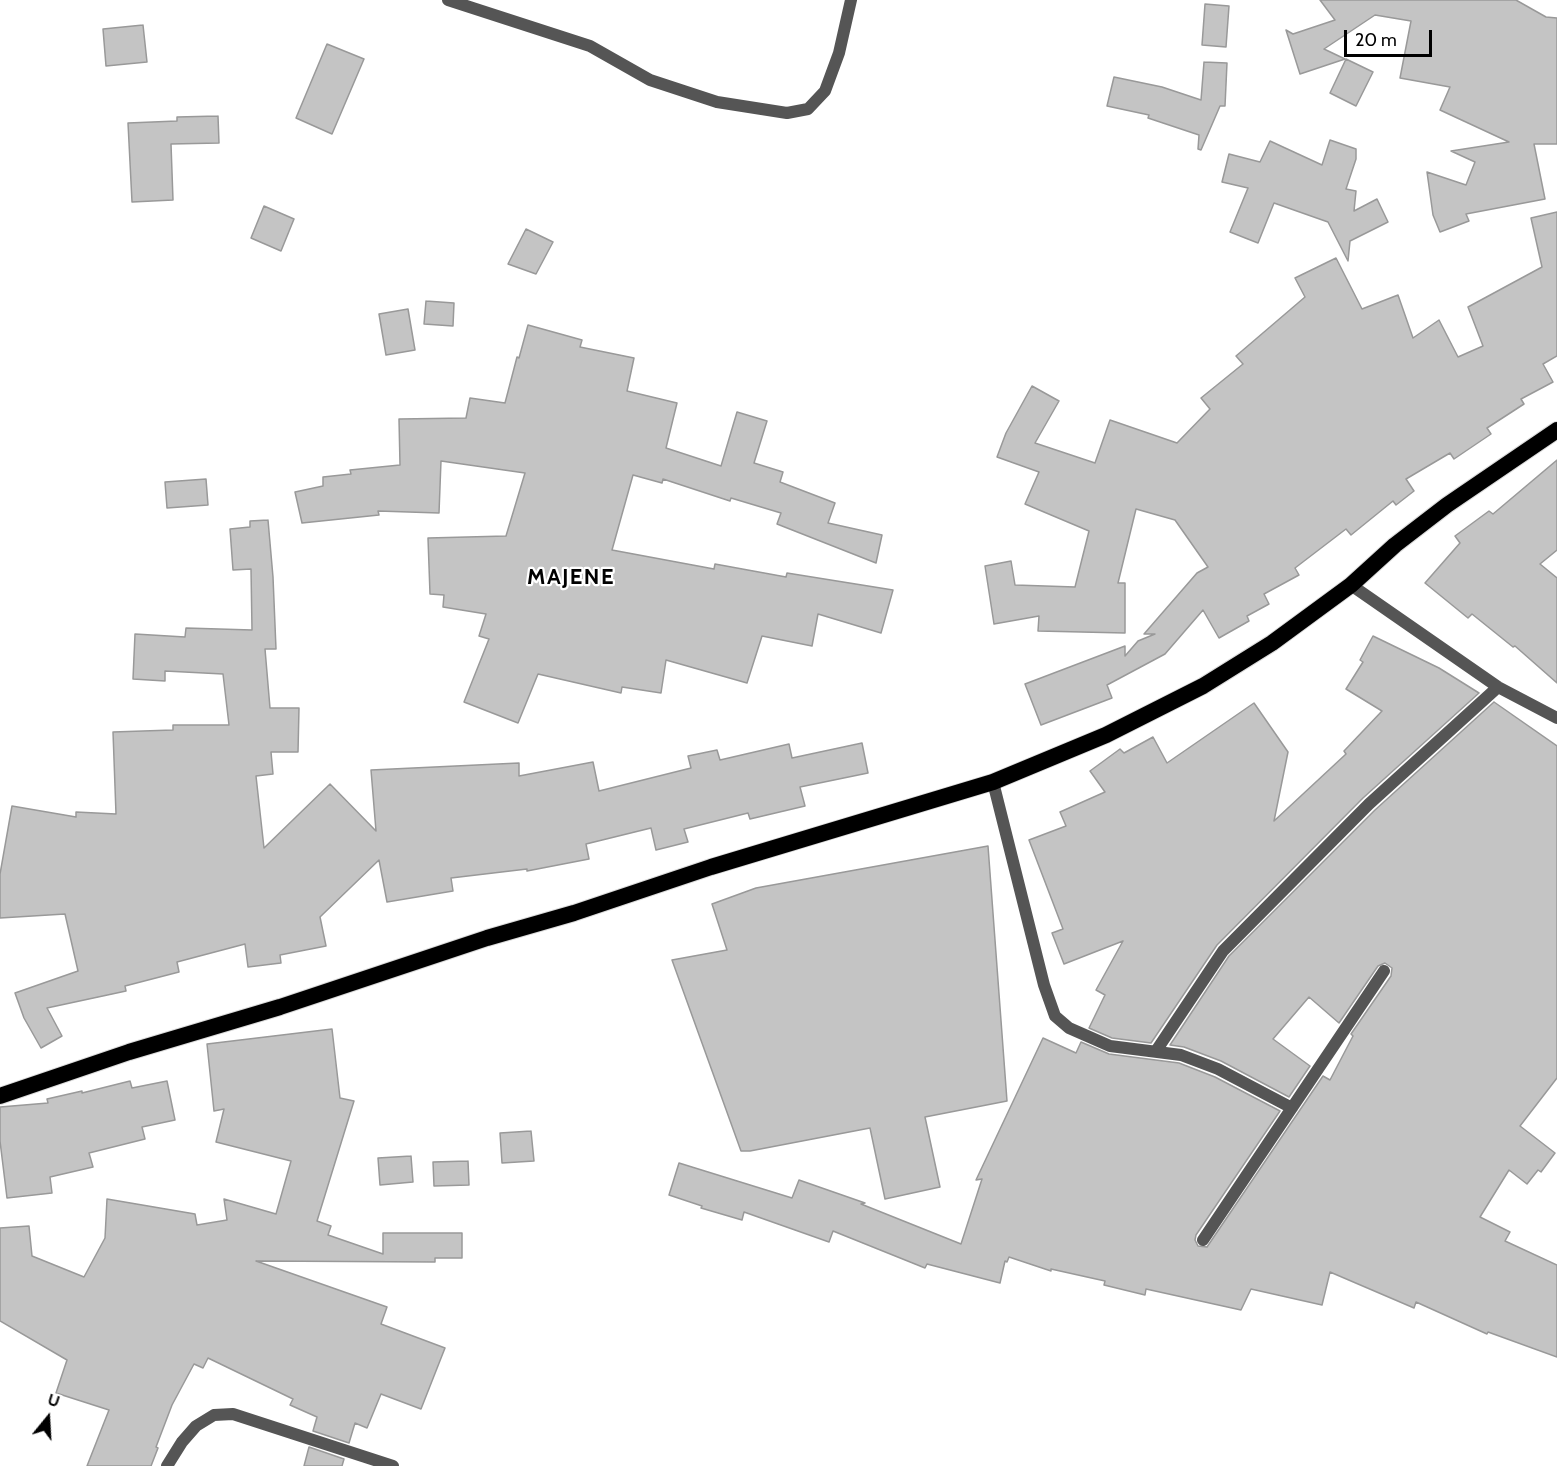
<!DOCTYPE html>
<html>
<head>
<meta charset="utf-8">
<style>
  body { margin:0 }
  #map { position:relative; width:1557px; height:1466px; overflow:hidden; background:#fff; font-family:Cabin,sans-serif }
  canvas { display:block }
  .north { position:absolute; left:18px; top:1388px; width:60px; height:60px; -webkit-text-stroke:4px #fff; paint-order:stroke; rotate:18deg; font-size:16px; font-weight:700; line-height:24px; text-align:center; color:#000 }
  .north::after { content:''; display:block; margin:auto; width:21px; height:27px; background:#000; clip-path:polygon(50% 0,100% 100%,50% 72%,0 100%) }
  .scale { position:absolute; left:1344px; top:30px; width:88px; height:27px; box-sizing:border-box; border:3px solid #000; border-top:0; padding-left:8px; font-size:18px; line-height:21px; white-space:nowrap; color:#000; -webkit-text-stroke:4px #fff; paint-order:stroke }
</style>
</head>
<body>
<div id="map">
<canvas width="1557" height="1466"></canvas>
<div class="north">U</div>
<div class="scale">20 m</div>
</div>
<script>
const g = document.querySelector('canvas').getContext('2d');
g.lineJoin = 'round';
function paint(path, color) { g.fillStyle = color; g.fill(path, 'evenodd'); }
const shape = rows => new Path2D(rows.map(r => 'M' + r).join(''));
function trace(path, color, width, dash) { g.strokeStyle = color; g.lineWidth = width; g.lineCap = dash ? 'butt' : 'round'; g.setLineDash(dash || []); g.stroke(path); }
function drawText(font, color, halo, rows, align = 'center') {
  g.font = font + ' Cabin,sans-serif'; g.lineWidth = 4.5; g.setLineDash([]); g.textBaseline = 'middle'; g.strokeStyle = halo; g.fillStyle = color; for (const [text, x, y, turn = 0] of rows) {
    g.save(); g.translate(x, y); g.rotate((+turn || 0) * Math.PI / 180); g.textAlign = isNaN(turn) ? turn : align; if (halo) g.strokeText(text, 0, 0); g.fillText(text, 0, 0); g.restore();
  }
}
const building = shape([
  [1320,0,1516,0,1546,17,1557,18,1557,144,1534,144,1545,199,1466,214,1469,221,1440,232,1433,215,1427,172,1466,185,1475,162,1451,151,1509,142,1440,110,1450,87,1400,78,1411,21,1375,15,1324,49,1345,59,1300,74,1286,30,1293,34,1335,20,1320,0],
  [1205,4,1229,6,1226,47,1202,45,1205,4],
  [143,25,147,62,106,66,103,29,143,25],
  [327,44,364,59,332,134,296,118,327,44],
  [1346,59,1373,72,1356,106,1330,93,1346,59],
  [1204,62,1227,63,1225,106,1220,106,1201,150,1198,149,1199,135,1148,118,1149,115,1107,106,1114,77,1162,87,1201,100,1204,62],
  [218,116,219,143,171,144,173,200,132,202,128,123,177,121,177,117,218,116],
  [1330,140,1356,149,1356,159,1346,189,1356,191,1354,211,1377,199,1388,222,1350,241,1348,261,1328,222,1274,203,1258,243,1230,232,1248,188,1222,182,1229,154,1260,162,1270,141,1322,165,1330,140],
  [264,206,294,219,281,251,251,238,264,206],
  [1557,212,1557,356,1543,364,1553,382,1521,399,1524,404,1487,428,1491,434,1454,459,1450,453,1406,479,1414,491,1396,505,1393,501,1351,535,1346,529,1295,568,1299,575,1264,594,1269,604,1247,616,1249,621,1219,638,1203,610,1165,654,1107,685,1112,698,1041,725,1025,684,1125,646,1125,656,1138,641,1155,634,1144,634,1197,573,1208,567,1175,520,1136,509,1118,583,1125,583,1125,633,1038,631,1039,616,994,624,985,566,1011,561,1015,585,1075,587,1089,531,1025,504,1039,472,997,457,1006,433,1032,386,1059,401,1035,443,1095,463,1110,420,1177,443,1210,409,1201,398,1243,364,1236,356,1305,297,1295,278,1336,258,1362,309,1398,295,1413,338,1439,320,1458,357,1483,346,1468,307,1542,267,1531,218,1557,212],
  [526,229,553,242,536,274,508,264,526,229],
  [426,301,454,303,453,326,424,324,426,301],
  [408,309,415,350,386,355,379,314,408,309],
  [528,325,582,340,580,347,634,358,627,391,677,403,666,448,721,466,737,412,767,421,754,463,783,472,780,482,835,503,828,523,882,535,876,563,777,524,781,513,731,498,730,501,663,479,662,483,633,475,612,550,714,569,715,564,786,577,787,573,893,590,881,633,818,614,812,646,762,636,747,683,666,660,661,693,622,687,621,693,538,674,518,723,464,702,489,639,479,636,486,614,443,607,444,595,430,594,428,538,506,536,525,473,441,461,439,513,378,511,379,515,302,523,295,492,323,486,323,477,351,474,350,470,400,465,399,419,466,418,470,398,505,403,517,357,519,358,528,325],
  [1557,460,1557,550,1540,564,1557,578,1557,683,1515,646,1513,647,1472,614,1468,618,1425,583,1460,543,1455,536,1489,511,1493,514,1557,460],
  [206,479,208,505,167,508,165,482,206,479],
  [268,520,273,577,276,649,265,649,270,708,299,708,298,752,271,752,273,774,256,776,264,848,330,784,376,831,371,770,519,763,519,776,593,762,599,791,691,768,688,756,717,750,720,760,789,744,792,758,862,743,868,773,800,787,805,806,750,819,748,813,684,829,688,842,656,850,651,828,586,844,589,859,527,871,527,869,451,878,453,891,387,902,379,860,320,917,326,946,280,955,281,963,248,967,245,944,177,962,179,972,125,986,126,991,47,1008,62,1036,41,1048,24,1018,15,993,78,971,65,914,0,918,0,874,12,806,76,817,76,812,116,814,113,732,173,730,173,725,229,725,223,674,165,671,165,681,133,679,135,634,185,637,186,628,252,630,251,569,233,570,230,529,250,527,250,521,268,520],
  [1373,636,1439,668,1479,693,1363,798,1217,945,1151,1043,1112,1038,1089,1028,1105,995,1096,990,1123,941,1064,964,1052,933,1063,929,1029,840,1066,826,1060,812,1105,792,1090,771,1120,749,1124,753,1153,737,1167,763,1254,703,1288,752,1274,821,1346,754,1344,751,1382,711,1346,689,1363,662,1360,660,1373,636],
  [1494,702,1557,746,1557,1078,1520,1126,1555,1153,1541,1172,1538,1170,1527,1184,1509,1170,1480,1217,1510,1232,1505,1241,1557,1265,1557,1357,1488,1332,1487,1334,1416,1302,1414,1308,1330,1272,1322,1305,1251,1289,1241,1310,1146,1289,1145,1295,1104,1285,1105,1281,1051,1269,1051,1271,1009,1257,1007,1262,1005,1261,1000,1283,927,1264,925,1268,833,1231,829,1242,744,1212,742,1220,701,1208,702,1206,669,1195,679,1163,792,1198,799,1180,865,1203,861,1204,961,1244,982,1179,976,1180,1043,1038,1076,1053,1081,1042,1109,1054,1179,1063,1215,1077,1280,1111,1196,1235,1195,1240,1198,1246,1207,1247,1323,1076,1330,1080,1353,1036,1351,1034,1391,976,1392,968,1385,963,1378,966,1339,1023,1309,997,1273,1039,1310,1066,1289,1097,1221,1061,1184,1047,1170,1045,1229,956,1375,810,1494,702],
  [988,846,1007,1101,925,1117,940,1187,885,1199,870,1128,750,1151,741,1151,672,960,727,950,712,904,756,888,988,846],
  [332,1029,340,1098,354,1101,317,1221,331,1226,328,1235,383,1254,383,1233,462,1233,462,1258,435,1258,435,1262,256,1261,387,1307,381,1324,445,1348,421,1409,381,1394,367,1428,355,1423,349,1443,313,1431,317,1417,290,1405,293,1399,208,1358,203,1368,194,1364,172,1405,156,1447,158,1448,151,1466,87,1466,109,1410,56,1393,67,1360,0,1321,0,1228,29,1226,32,1256,84,1277,105,1238,107,1199,195,1214,197,1225,227,1220,224,1199,276,1214,291,1161,216,1142,224,1109,214,1111,207,1044,332,1029],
  [130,1081,132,1088,167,1081,175,1120,142,1127,145,1139,89,1153,93,1167,50,1177,52,1193,7,1198,0,1141,0,1107,48,1103,47,1099,82,1091,82,1093,130,1081],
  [531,1131,534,1161,502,1163,500,1133,531,1131],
  [411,1156,413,1182,380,1185,378,1158,411,1156],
  [468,1161,469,1185,434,1186,433,1162,468,1161],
  [309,1447,344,1459,342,1466,304,1466,309,1447]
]);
const minor = shape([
  [448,0,590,46,650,80,717,102,787,113,808,109,825,91,839,53,851,0],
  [1351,585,1498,687,1557,718],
  [993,782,1044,985,1055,1016,1069,1028,1110,1046,1181,1055,1218,1069,1292,1108],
  [1156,1051,1223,951,1369,804,1498,687],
  [1203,1240,1384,971],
  [167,1466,182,1442,196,1426,214,1415,233,1414,393,1466]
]);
const trunk = shape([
  [0,1096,129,1052,280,1007,487,938,574,913,711,867,993,782,1106,735,1203,686,1272,643,1351,585,1395,545,1447,505,1557,430]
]);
const districtNames = [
  ["MAJENE",571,578]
];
paint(building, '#c4c4c4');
trace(building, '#999', 1.5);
trace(trunk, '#dbdbdb', 18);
trace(minor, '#555', 12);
trace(trunk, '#000', 16);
g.letterSpacing = '1.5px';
drawText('bold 22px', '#000', '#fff', districtNames);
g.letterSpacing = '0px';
</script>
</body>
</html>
